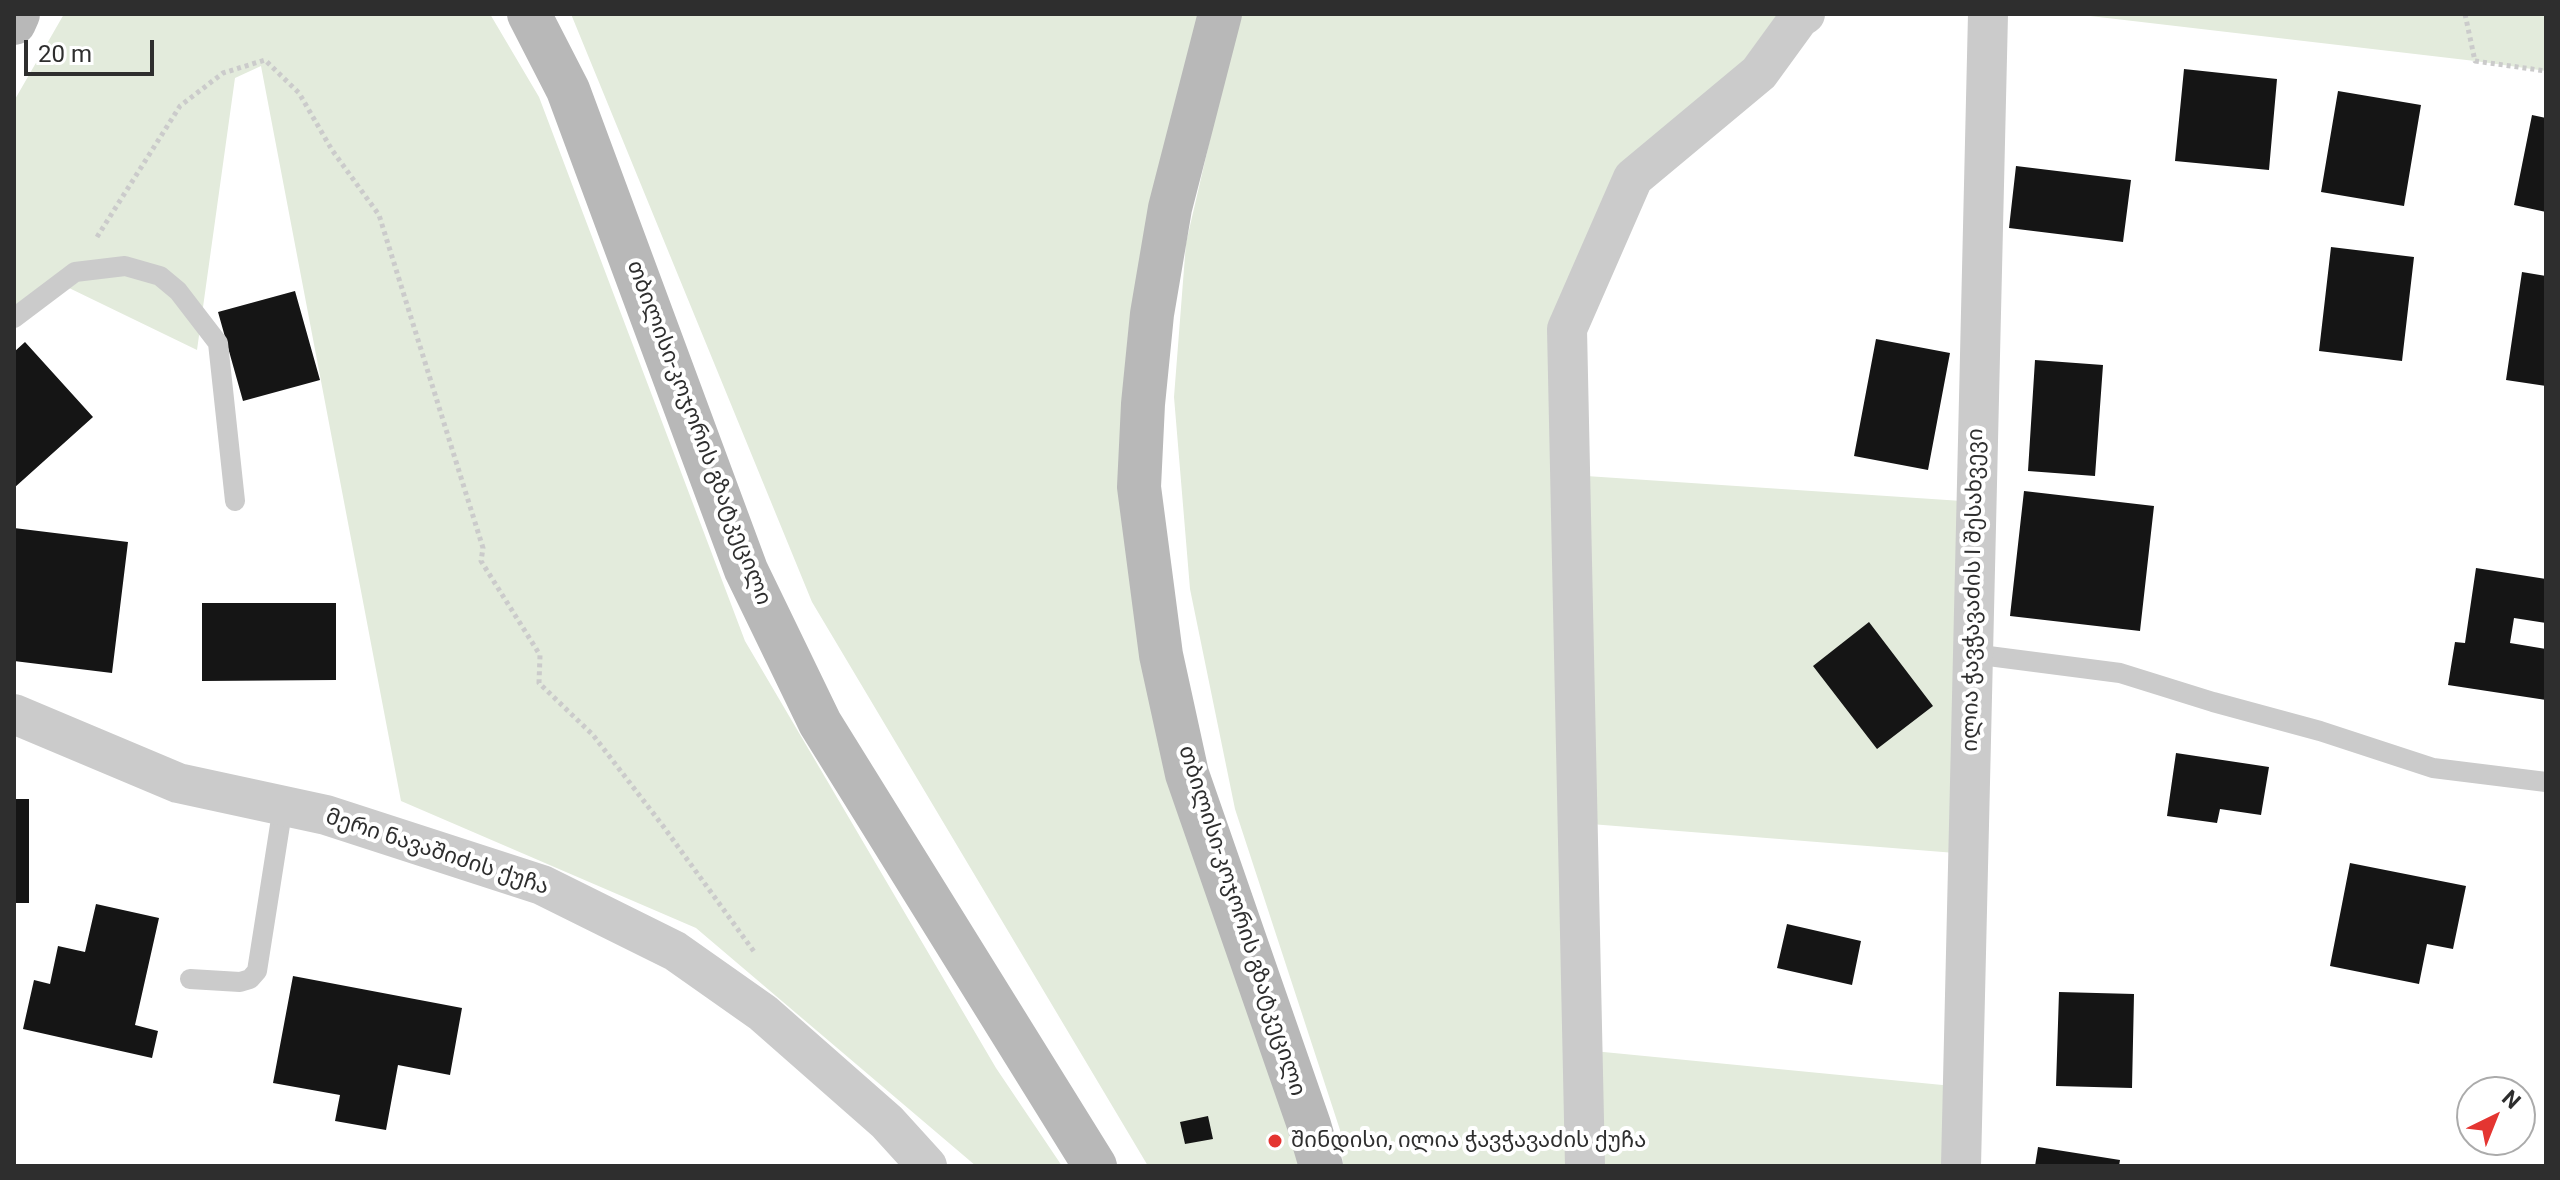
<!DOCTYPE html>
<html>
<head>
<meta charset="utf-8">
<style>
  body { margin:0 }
  #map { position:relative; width:2560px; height:1180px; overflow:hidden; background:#fff; font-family:Roboto,sans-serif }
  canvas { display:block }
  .frame { position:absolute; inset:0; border:16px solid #2e2e2e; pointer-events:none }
  .north { position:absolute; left:2456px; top:1076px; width:80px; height:80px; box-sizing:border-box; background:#fff; border:2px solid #ababab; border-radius:50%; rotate:43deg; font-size:22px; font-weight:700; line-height:32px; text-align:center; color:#2e2e2e }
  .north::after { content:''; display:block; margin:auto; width:28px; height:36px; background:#e43531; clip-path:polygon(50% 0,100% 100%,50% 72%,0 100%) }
  .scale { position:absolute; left:24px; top:40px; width:130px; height:36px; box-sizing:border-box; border:4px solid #2e2e2e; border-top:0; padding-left:10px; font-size:24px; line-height:28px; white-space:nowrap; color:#2e2e2e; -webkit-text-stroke:6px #fff; paint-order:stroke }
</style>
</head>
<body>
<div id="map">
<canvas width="2560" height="1180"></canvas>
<div class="frame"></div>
<div class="north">N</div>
<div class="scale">20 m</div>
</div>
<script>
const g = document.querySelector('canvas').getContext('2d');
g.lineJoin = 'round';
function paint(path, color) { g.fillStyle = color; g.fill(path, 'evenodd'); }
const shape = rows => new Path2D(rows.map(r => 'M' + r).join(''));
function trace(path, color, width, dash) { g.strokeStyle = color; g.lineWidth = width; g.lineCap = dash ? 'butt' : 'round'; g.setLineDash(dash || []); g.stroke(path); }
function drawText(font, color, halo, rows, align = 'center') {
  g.font = font + ' Roboto,"Noto Sans Georgian",sans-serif'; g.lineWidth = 8; g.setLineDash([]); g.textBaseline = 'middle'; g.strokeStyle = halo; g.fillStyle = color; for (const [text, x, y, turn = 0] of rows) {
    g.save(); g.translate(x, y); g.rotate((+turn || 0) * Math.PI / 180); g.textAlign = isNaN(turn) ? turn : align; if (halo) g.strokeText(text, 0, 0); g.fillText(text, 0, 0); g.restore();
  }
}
const green = shape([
  [64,14,490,14,539,97,745,641,996,1068,1062,1166,976,1166,696,928,401,801,261,66,235,78,197,350,67,287,14,329,14,101],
  [571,14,1200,14,1132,500,1305,1166,1148,1166,812,602],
  [1239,14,1796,14,1633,179,1567,329,1571,475,1977,502,1968,854,1578,823,1583,1050,1963,1087,1961,1166,1343,1166,1340,1130,1235,809,1190,589,1174,397,1186,243],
  [2073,14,2546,14,2546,71,2475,61]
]);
const building = shape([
  [2184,69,2277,79,2269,170,2175,161],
  [2338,91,2421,105,2404,206,2321,192],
  [2532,115,2546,118,2546,212,2514,205],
  [2016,166,2131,180,2123,242,2009,228],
  [2331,247,2414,257,2402,361,2319,351],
  [2522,272,2546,276,2546,386,2506,380],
  [295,291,320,380,243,401,218,312],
  [1876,339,1950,353,1928,470,1854,456],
  [25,342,93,417,14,488,14,352],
  [2035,360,2103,365,2095,476,2028,471],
  [2024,491,2154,506,2140,631,2010,616],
  [14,528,128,542,112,673,14,661],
  [2476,568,2546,579,2546,623,2514,618,2510,643,2546,649,2546,700,2448,685,2455,642,2465,643],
  [202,603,336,603,336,680,202,681],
  [1869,622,1933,706,1877,749,1813,666],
  [2176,753,2269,767,2261,815,2220,809,2217,823,2167,816],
  [14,799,29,799,29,903,14,903],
  [2350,863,2466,886,2453,949,2427,944,2419,984,2330,966],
  [96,904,159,918,135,1025,158,1031,152,1058,23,1029,34,980,50,984,58,946,85,952],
  [1787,924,1861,941,1852,985,1777,968],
  [293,976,462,1008,450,1075,398,1065,386,1130,335,1121,340,1095,273,1083],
  [2059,992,2134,994,2132,1088,2056,1086],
  [1208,1116,1213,1139,1185,1144,1180,1122],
  [2038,1147,2120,1160,2119,1166,2035,1166]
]);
const path = shape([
  [2465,14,2475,61,2546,71],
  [97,237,180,106,223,73,265,60,299,93,332,150,379,215,483,548,481,561,540,655,539,683,593,735,663,826,755,953]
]);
const service = shape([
  [14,318,75,272,125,266,160,276,178,291,218,343,235,501],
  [1973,654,2120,673,2213,702,2320,731,2433,768,2546,782],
  [190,979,240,982,250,979,257,971,283,806]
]);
const minor = shape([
  [14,714,178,783,326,815,542,885,675,951,763,1013,887,1122,927,1166],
  [1585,1166,1567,329,1633,178,1759,73,1799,18,1805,14],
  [1961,1166,1988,14]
]);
const secondary = shape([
  [529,14,568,90,746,570,820,723,1095,1166],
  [1220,14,1170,208,1152,314,1143,404,1139,487,1161,655,1187,774,1309,1125,1321,1166],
  [14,23,18,14]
]);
const markers = [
  [1275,1141,8,"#e43531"]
];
const streetNames = [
  ["თბილისი-კოჯორის გზატკეცილი",698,433,69],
  ["ილია ჭავჭავაძის I შესახვევი",1974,590,-89],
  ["მერი ნავაშიძის ქუჩა",437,853,18],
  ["თბილისი-კოჯორის გზატკეცილი",1241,921,72]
];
const poiNames = [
  ["შინდისი, ილია ჭავჭავაძის ქუჩა",1291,1141]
];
paint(green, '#e3ebdc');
paint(building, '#151515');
trace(path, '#cbcbcb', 5, [4, 4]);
trace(service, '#cbcbcb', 20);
trace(minor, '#cbcbcb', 40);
trace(secondary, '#b8b8b8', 44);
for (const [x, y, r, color] of markers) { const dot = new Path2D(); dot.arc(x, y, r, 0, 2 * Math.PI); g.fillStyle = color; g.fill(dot); trace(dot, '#fff', 3); }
drawText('22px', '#2e2e2e', '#fff', streetNames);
drawText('22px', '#2e2e2e', '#fff', poiNames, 'left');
</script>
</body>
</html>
